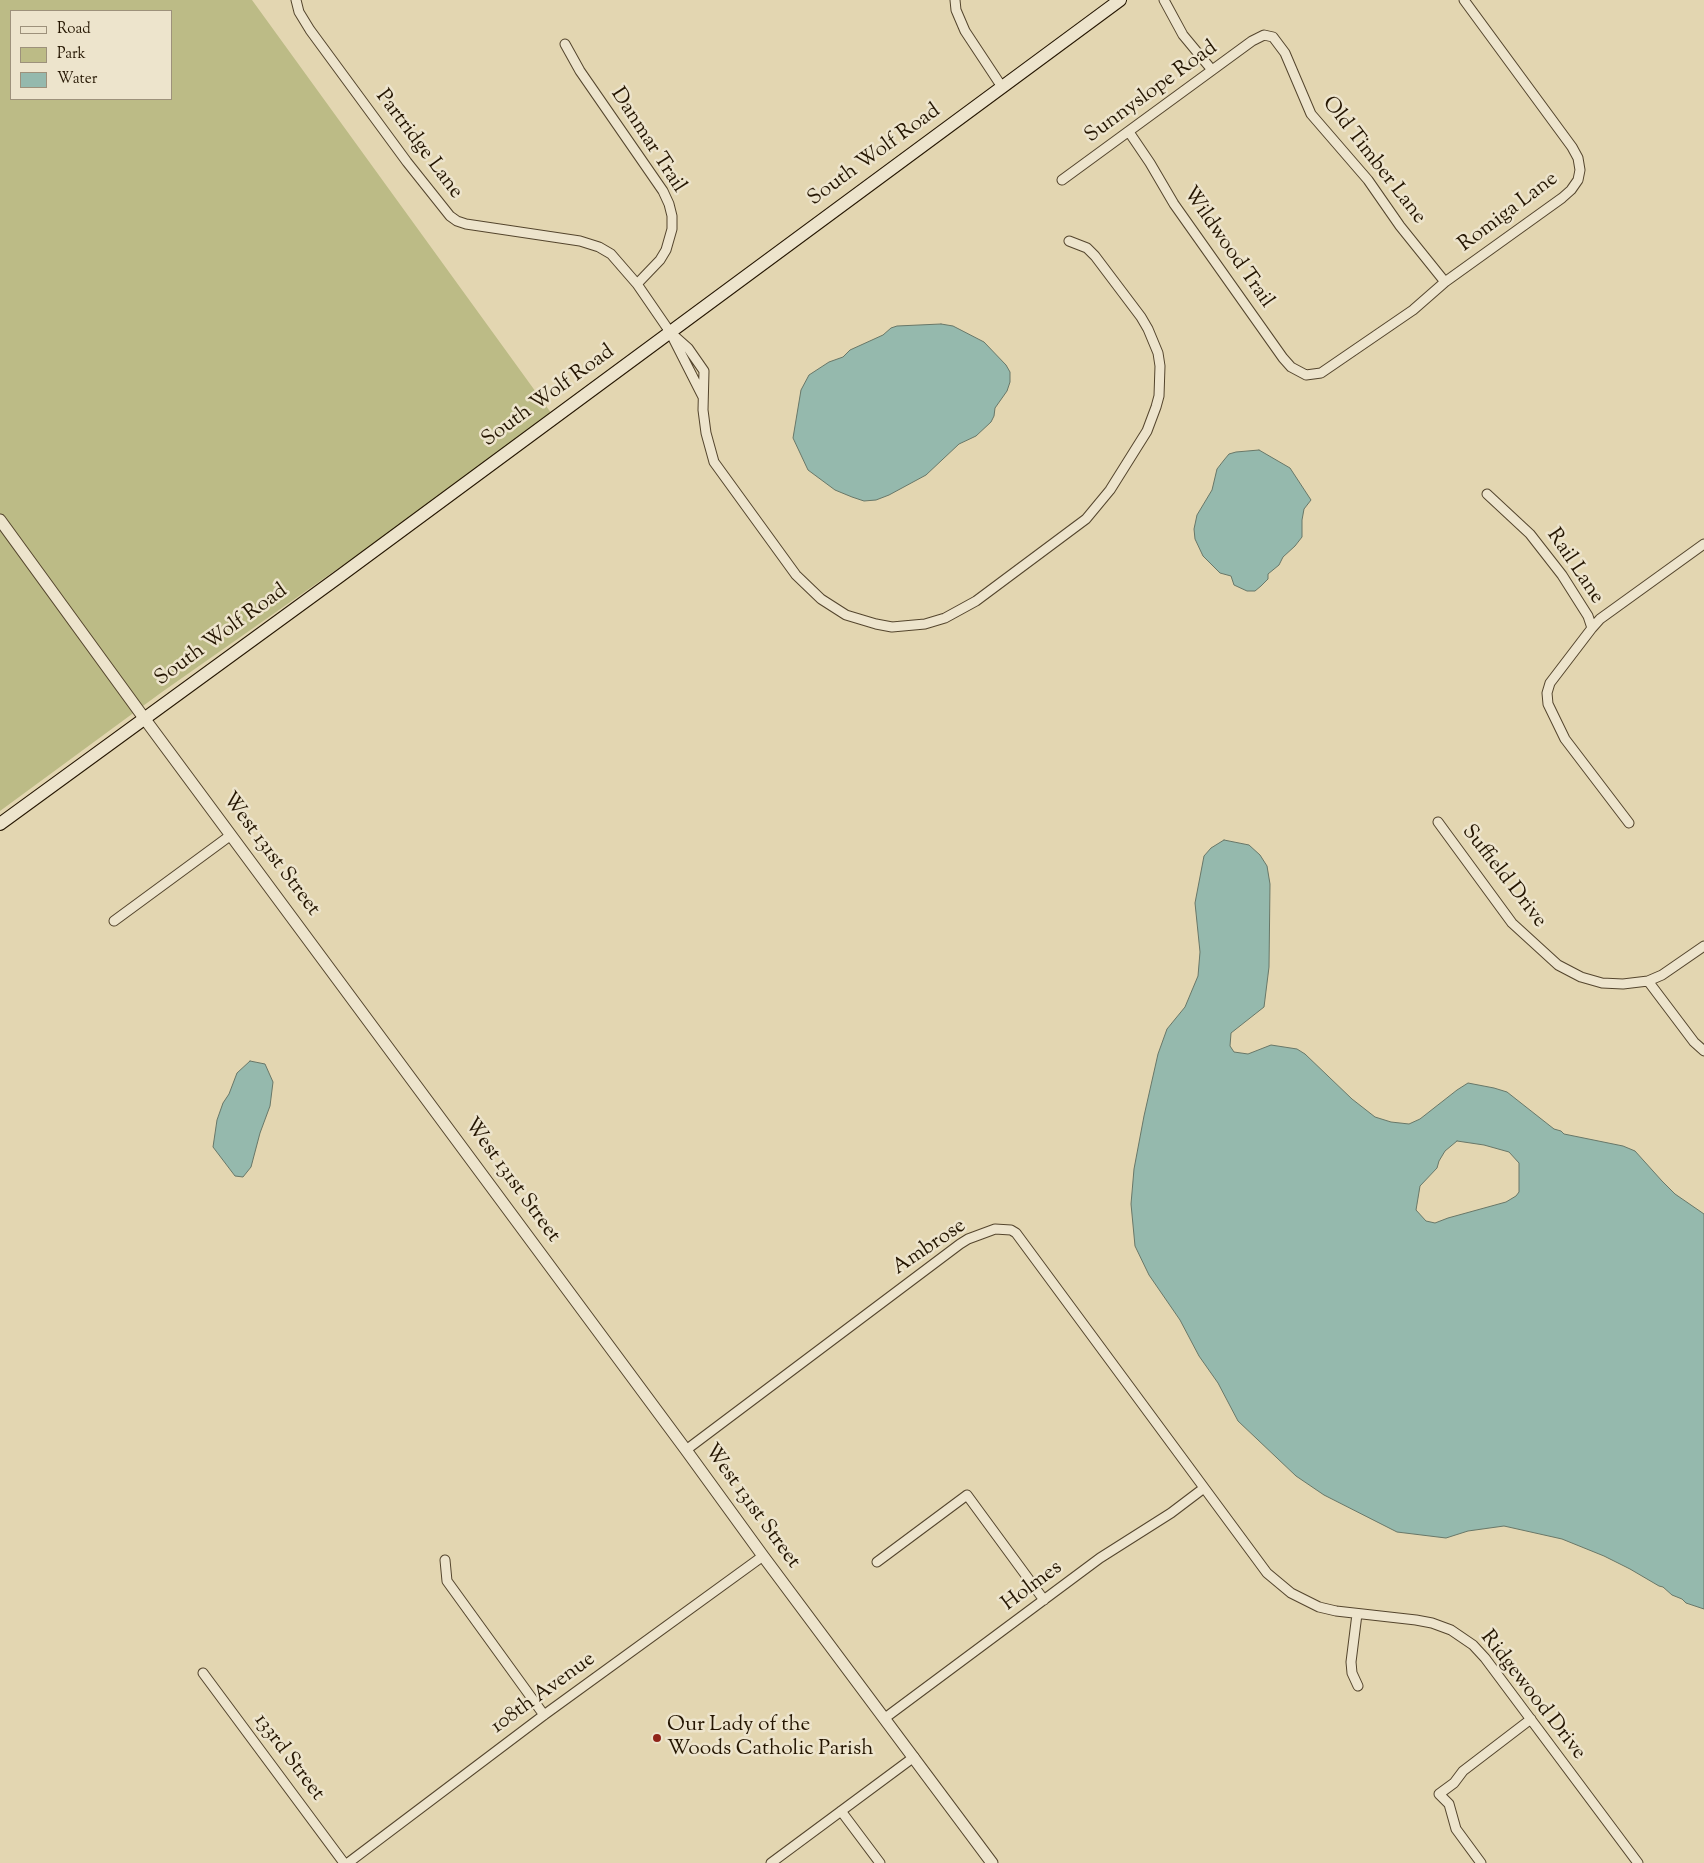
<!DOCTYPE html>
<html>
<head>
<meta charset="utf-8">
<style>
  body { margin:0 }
  #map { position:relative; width:1704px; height:1863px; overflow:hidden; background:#e3d6b1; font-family:"Sorts Mill Goudy",serif }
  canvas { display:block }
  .legend { position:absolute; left:10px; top:10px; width:162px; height:90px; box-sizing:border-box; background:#ede4cc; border:1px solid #9d917b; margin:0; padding:6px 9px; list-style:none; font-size:15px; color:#241501 }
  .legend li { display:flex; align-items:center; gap:10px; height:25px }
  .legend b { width:25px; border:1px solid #9d917b }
</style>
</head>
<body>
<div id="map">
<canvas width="1704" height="1863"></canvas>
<ul class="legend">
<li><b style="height:6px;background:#ede4cc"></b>Road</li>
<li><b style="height:14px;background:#bcbb86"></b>Park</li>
<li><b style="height:14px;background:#95b9ad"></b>Water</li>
</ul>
</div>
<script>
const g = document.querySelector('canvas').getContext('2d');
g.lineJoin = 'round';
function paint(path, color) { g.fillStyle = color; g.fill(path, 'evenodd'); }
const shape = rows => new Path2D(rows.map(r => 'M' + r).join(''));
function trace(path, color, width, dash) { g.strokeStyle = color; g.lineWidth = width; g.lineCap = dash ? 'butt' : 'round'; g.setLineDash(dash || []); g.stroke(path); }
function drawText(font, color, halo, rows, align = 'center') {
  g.font = font + ' "Sorts Mill Goudy",serif'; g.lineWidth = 5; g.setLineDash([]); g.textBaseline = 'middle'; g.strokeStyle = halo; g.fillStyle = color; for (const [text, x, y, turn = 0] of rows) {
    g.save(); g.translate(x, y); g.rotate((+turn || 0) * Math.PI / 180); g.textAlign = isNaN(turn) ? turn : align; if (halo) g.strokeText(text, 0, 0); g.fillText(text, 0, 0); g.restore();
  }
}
const green = shape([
  [0,0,252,0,554,417,162,692,0,811],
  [11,11,171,11,171,99,11,99]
]);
const water = shape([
  [941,324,953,326,984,342,1006,365,1010,372,1010,382,1007,391,995,408,994,416,991,422,976,436,959,444,926,475,889,495,876,500,864,501,852,497,835,490,808,470,793,438,801,390,809,375,829,362,843,357,850,350,883,335,891,328,897,326,941,324],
  [1259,450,1290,468,1311,500,1304,509,1302,520,1302,537,1295,546,1283,557,1279,565,1268,574,1268,579,1261,586,1255,591,1247,591,1234,585,1231,576,1220,573,1203,556,1195,539,1194,529,1197,515,1212,490,1217,469,1224,460,1229,454,1236,452,1259,450],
  [1224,840,1249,845,1260,855,1267,866,1270,884,1269,967,1264,1007,1231,1033,1230,1046,1234,1052,1248,1054,1271,1045,1297,1049,1305,1054,1352,1099,1375,1117,1391,1122,1409,1124,1420,1119,1457,1090,1468,1083,1494,1088,1507,1092,1554,1129,1561,1131,1564,1134,1623,1146,1635,1151,1662,1181,1675,1194,1704,1214,1704,1609,1686,1603,1682,1599,1672,1595,1663,1587,1659,1586,1630,1569,1604,1556,1562,1539,1504,1526,1468,1531,1446,1538,1397,1532,1324,1495,1296,1476,1238,1421,1218,1383,1199,1356,1180,1320,1149,1275,1135,1246,1131,1204,1134,1169,1144,1116,1158,1054,1167,1029,1185,1007,1198,976,1200,952,1195,903,1204,856,1211,848,1224,840],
  [1457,1141,1484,1145,1509,1152,1519,1163,1519,1192,1516,1196,1506,1202,1448,1218,1435,1223,1426,1221,1416,1210,1420,1186,1437,1168,1439,1161,1445,1151,1457,1141],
  [250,1061,265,1064,273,1082,270,1106,260,1133,251,1167,243,1177,235,1176,213,1147,217,1120,223,1103,229,1094,237,1073,250,1061]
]);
const minor = shape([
  [296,0,299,12,310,30,407,162,450,216,457,221,466,224,580,241,599,247,611,254,637,284,670,332,703,397],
  [955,0,956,10,965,31,1002,87],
  [1164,0,1183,35,1212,70],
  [565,44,580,71,663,191,669,204,672,216,672,229,666,250,660,260,637,284],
  [1129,132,1150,163,1174,204,1283,358,1291,367,1306,375,1321,373,1413,310,1445,282,1562,198,1571,190,1578,180,1580,170,1578,158,1572,147,1464,0],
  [1062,180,1252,41,1264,35,1273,37,1285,53,1311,114,1368,180,1400,226,1445,282],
  [670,332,688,348,704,371,703,410,706,433,714,462,796,575,821,599,846,615,876,624,892,627,925,624,945,618,976,601,1086,519,1110,490,1147,431,1156,407,1159,396,1160,366,1158,353,1148,329,1141,317,1095,256,1087,248,1069,241],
  [1487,494,1530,534,1562,575,1588,616,1592,628,1600,619,1704,544],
  [1592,628,1550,683,1547,693,1548,704,1565,739,1629,823],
  [1438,822,1512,923,1558,965,1581,977,1602,983,1623,984,1648,981,1662,975,1704,946],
  [114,921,231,835],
  [1648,981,1694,1042,1704,1051],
  [686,1450,960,1244,968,1239,995,1229,1011,1230,1016,1233,1267,1573,1291,1593,1319,1607,1336,1611,1416,1620,1432,1623,1451,1630,1473,1645,1485,1658,1638,1863],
  [445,1560,447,1581,544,1715],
  [877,1562,967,1495,1044,1600],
  [1357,1614,1351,1662,1352,1673,1358,1686],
  [203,1673,344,1863],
  [885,1718,1100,1558,1171,1513,1204,1488],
  [841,1811,880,1863],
  [348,1863,544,1715,763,1556],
  [771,1863,914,1757],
  [1481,1863,1456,1829,1449,1804,1439,1794,1454,1783,1463,1771,1531,1719]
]);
const tertiary = shape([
  [0,520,144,718,686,1450,763,1556,992,1863]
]);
const secondary = shape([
  [0,824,340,576,1120,0]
]);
const markers = [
  [657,1738,5,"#8f2418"]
];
const streetNames = [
  ["Sunnyslope Road",1152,93,-36],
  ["Danmar Trail",647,141,57],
  ["Partridge Lane",418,145,53],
  ["South Wolf Road",875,156,-36],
  ["Old Timber Lane",1373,161,52],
  ["Romiga Lane",1509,213,-37],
  ["Wildwood Trail",1227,248,55],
  ["South Wolf Road",549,397,-36],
  ["Rail Lane",1574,567,56],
  ["South Wolf Road",222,636,-36],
  ["West 131st Street",270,855,53],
  ["Suffield Drive",1503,877,52],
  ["West 131st Street",511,1181,54],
  ["Ambrose",930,1248,-34],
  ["West 131st Street",751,1507,54],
  ["Holmes",1033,1587,-37],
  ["108th Avenue",544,1694,-36],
  ["Ridgewood Drive",1532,1696,52],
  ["133rd Street",288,1758,53]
];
const poiNames = [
  ["Our Lady of the",667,1726],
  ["Woods Catholic Parish",667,1750]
];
paint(green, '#bcbb86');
paint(water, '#95b9ad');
trace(water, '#687768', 1);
trace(minor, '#54452d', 11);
trace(tertiary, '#54452d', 13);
trace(secondary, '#241501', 14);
trace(minor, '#ede4cc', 9);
trace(tertiary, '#ede4cc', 11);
trace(secondary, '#ede4cc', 12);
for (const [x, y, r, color] of markers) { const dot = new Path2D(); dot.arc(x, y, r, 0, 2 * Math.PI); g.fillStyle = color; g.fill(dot); trace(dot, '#ede4cc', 2); }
drawText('21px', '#241501', '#ede4cc', streetNames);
drawText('21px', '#241501', '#ede4cc', poiNames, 'left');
</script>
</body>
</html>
